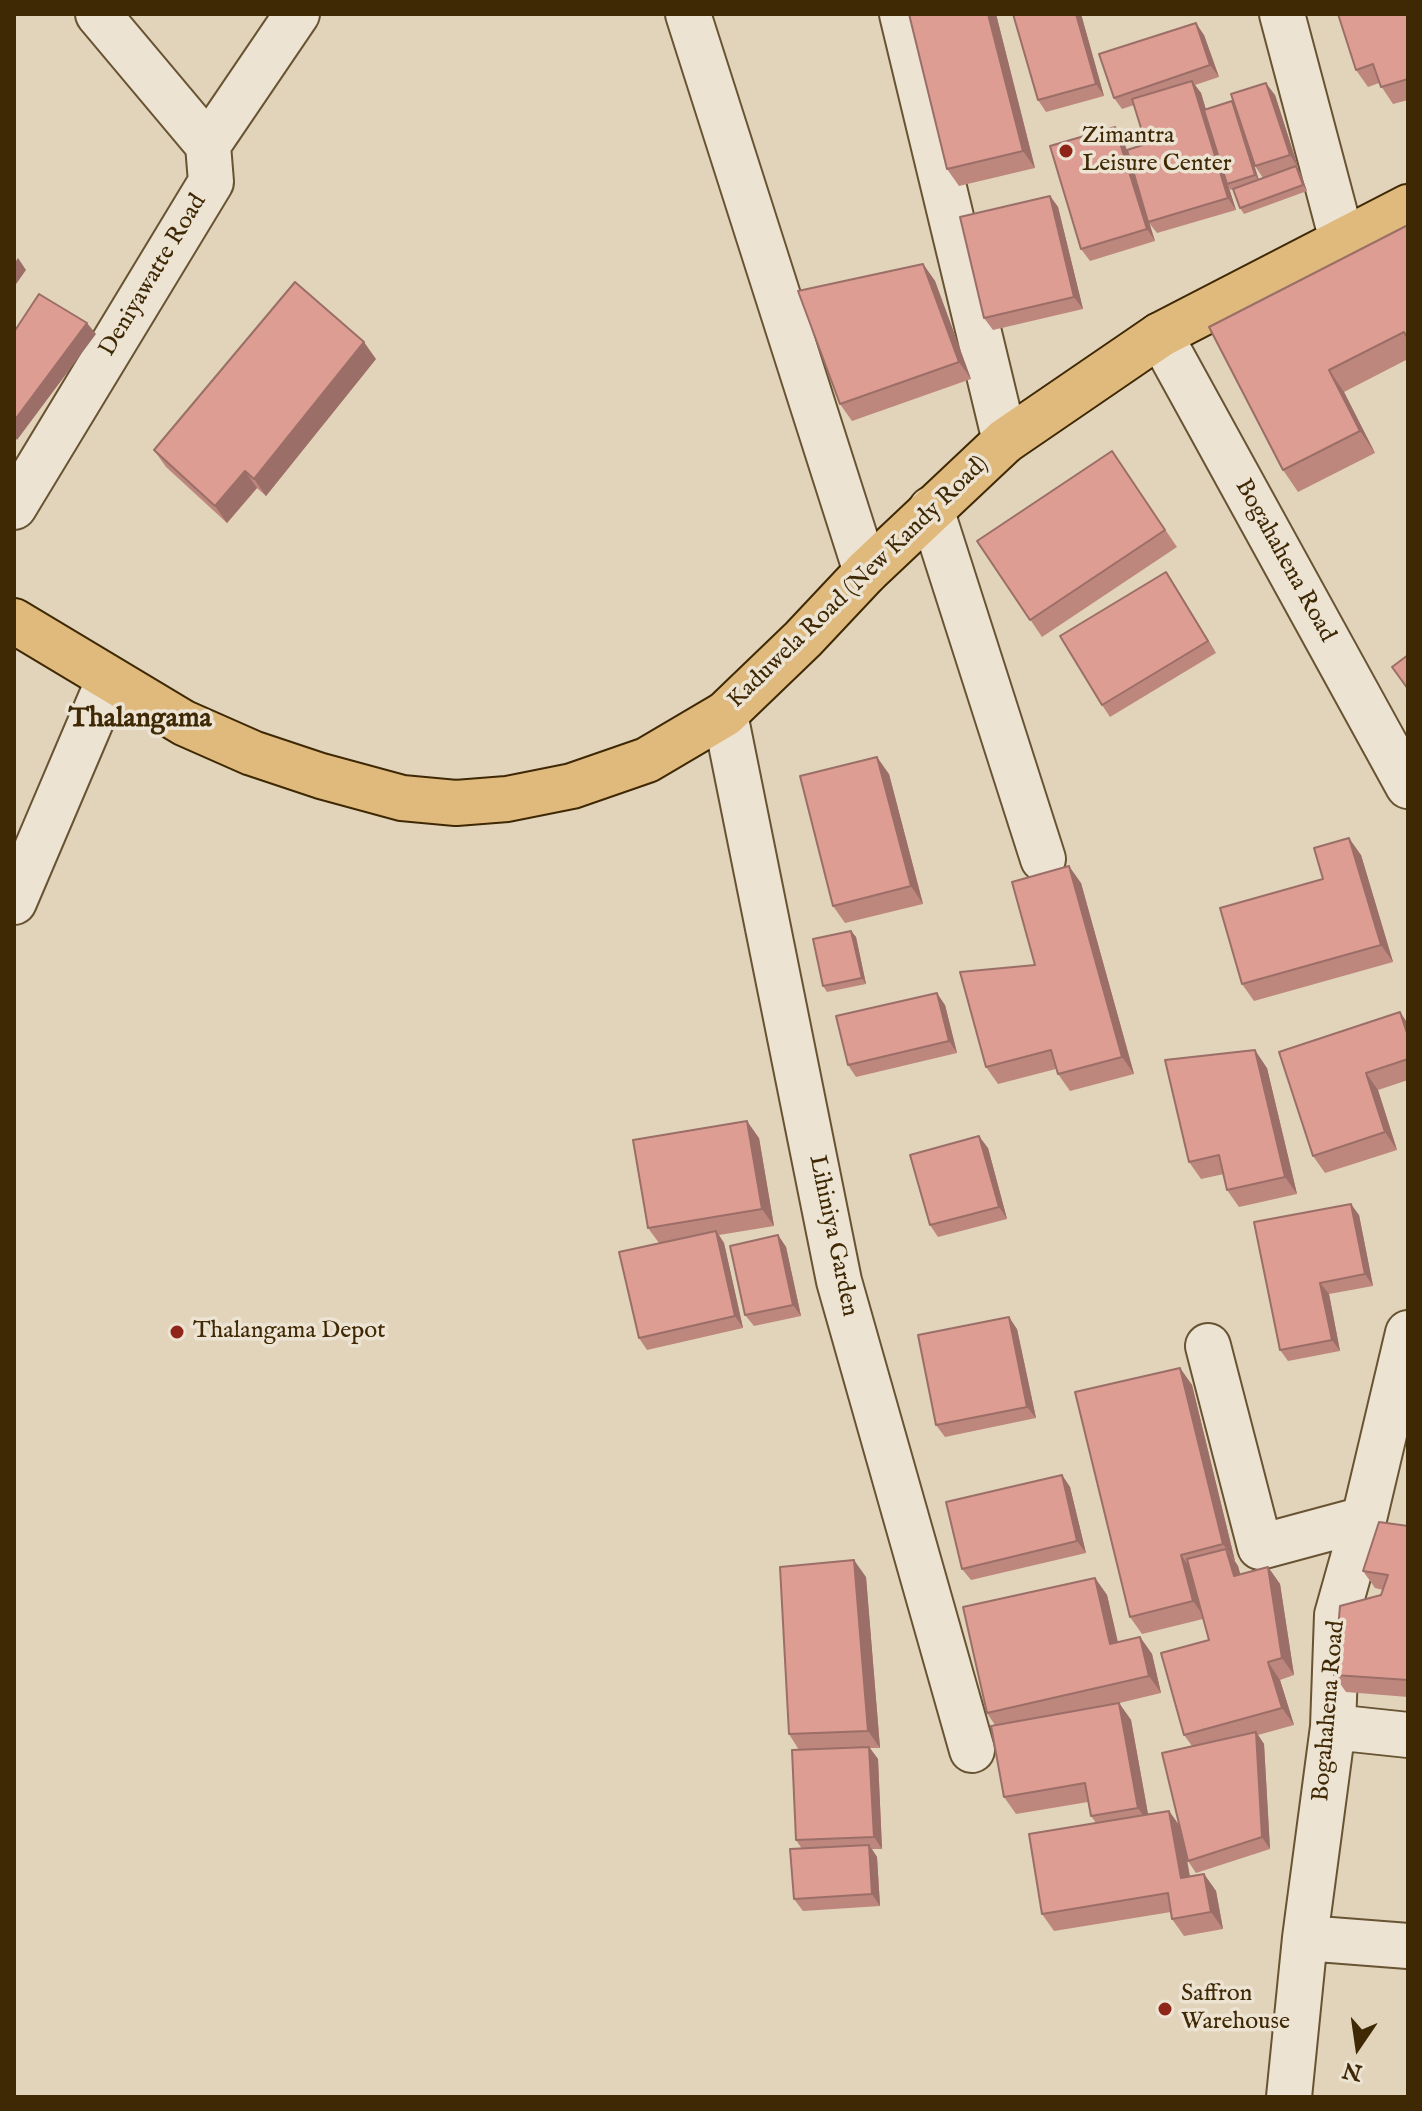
<!DOCTYPE html>
<html>
<head>
<meta charset="utf-8">
<style>
  body { margin:0 }
  #map { position:relative; width:1422px; height:2111px; overflow:hidden; background:#e1d4ba; font-family:"IM FELL English",serif }
  canvas { display:block }
  .frame { position:absolute; inset:0; border:16px solid #3f2804; pointer-events:none }
  .north { position:absolute; left:1318px; top:2007px; width:80px; height:80px; -webkit-text-stroke:6px #ece3d2; paint-order:stroke; rotate:193deg; font-size:22px; font-weight:700; line-height:32px; text-align:center; color:#3f2804 }
  .north::after { content:''; display:block; margin:auto; width:28px; height:36px; background:#3f2804; clip-path:polygon(50% 0,100% 100%,50% 72%,0 100%) }
</style>
</head>
<body>
<div id="map">
<canvas width="1422" height="2111"></canvas>
<div class="frame"></div>
<div class="north">N</div>
</div>
<script>
const g = document.querySelector('canvas').getContext('2d');
g.lineJoin = 'round';
const shape = rows => new Path2D(rows.map(r => 'M' + r).join(''));
function trace(path, color, width, dash) { g.strokeStyle = color; g.lineWidth = width; g.lineCap = dash ? 'butt' : 'round'; g.setLineDash(dash || []); g.stroke(path); }
function paint(path, color) { g.fillStyle = color; g.fill(path, 'evenodd'); }
function drawText(font, color, halo, rows, align = 'center') {
  g.font = font + ' "IM FELL English",serif'; g.lineWidth = 7; g.setLineDash([]); g.textBaseline = 'middle'; g.strokeStyle = halo; g.fillStyle = color; for (const [text, x, y, turn = 0] of rows) {
    g.save(); g.translate(x, y); g.rotate((+turn || 0) * Math.PI / 180); g.textAlign = isNaN(turn) ? turn : align; if (halo) g.strokeText(text, 0, 0); g.fillText(text, 0, 0); g.restore();
  }
}
const minor = shape([
  [688,14,866,572],
  [902,14,1005,441],
  [1282,14,1342,240],
  [208,145,297,14],
  [1160,335,1408,786],
  [14,507,211,182,208,145,98,14],
  [931,509,1043,859],
  [725,714,839,1281,972,1750],
  [14,902,109,679],
  [1208,1346,1260,1547,1364,1519],
  [1333,1727,1408,1735],
  [1305,1938,1408,1946],
  [1289,2097,1305,1938,1333,1727,1337,1615,1364,1519,1408,1333]
]);
const major = shape([
  [14,621,184,723,252,753,321,776,402,798,456,803,507,799,572,786,647,760,725,714,803,639,866,572,1005,441,1160,335,1408,207]
]);
const wall = shape([
  [996,14,1035,168,959,186,947,169],
  [1081,14,1104,96,1046,112,1038,100],
  [1408,14,1408,100,1393,104,1379,83,1368,87,1356,70],
  [1204,35,1219,77,1195,85,1201,93,1206,110,1235,106,1275,95,1298,167,1296,167,1300,172,1307,191,1244,214,1240,208,1233,189,1231,190,1229,188,1236,210,1157,233,1149,223,1155,241,1090,261,1081,249,1123,139,1127,150,1146,144,1134,105,1122,109,1114,98],
  [1246,139,1255,166,1263,178,1259,180],
  [1050,196,1058,207,1083,309,993,330,984,318],
  [1408,225,1408,359,1344,392,1375,453,1298,492,1283,470,1209,327],
  [923,264,935,281,971,379,852,421,840,404],
  [376,359,266,496,257,488,227,523,166,467,154,450],
  [1112,451,1177,547,1042,637,977,541],
  [1174,584,1216,653,1110,717,1102,705],
  [889,774,923,904,845,923,833,906],
  [1361,855,1393,962,1254,1001,1242,984,1323,879],
  [1081,883,1134,1074,1070,1091,1058,1074,1056,1069,998,1084,986,1067,1035,965],
  [851,931,856,937,866,984,827,992,823,986],
  [945,1005,957,1053,856,1077,848,1065],
  [1400,1012,1408,1024,1408,1080,1378,1090,1397,1150,1325,1173,1313,1156],
  [1267,1068,1297,1194,1239,1207,1227,1190,1224,1174,1201,1179,1189,1162],
  [759,1138,774,1226,719,1235,724,1243,743,1328,647,1350,639,1338,659,1243,648,1228],
  [988,1148,1007,1219,938,1237,930,1225],
  [1359,1215,1373,1286,1329,1294,1340,1351,1288,1361,1280,1350],
  [778,1235,786,1247,801,1316,754,1326,745,1315],
  [1017,1329,1036,1418,945,1437,936,1425],
  [1180,1368,1192,1385,1235,1561,1238,1566,1240,1575,1268,1567,1280,1584,1294,1675,1280,1680,1294,1725,1258,1735,1264,1744,1270,1849,1196,1873,1188,1861,1185,1847,1190,1876,1204,1874,1216,1891,1223,1929,1184,1936,1172,1919,1171,1912,1054,1931,1042,1914,1096,1823,1091,1816,1088,1802,1016,1814,1004,1797,995,1725,987,1713,1095,1578,1107,1595,1118,1642,1140,1637,1152,1654,1161,1693,1111,1705,1119,1703,1131,1720,1148,1814,1169,1811,1179,1825,1192,1746,1184,1735,1209,1640,1203,1619,1142,1634,1130,1617],
  [1062,1475,1070,1487,1086,1553,971,1580,962,1569],
  [1408,1526,1408,1697,1346,1692,1334,1675,1381,1595,1383,1590,1375,1588,1363,1571],
  [866,1577,880,1748,870,1748,878,1759,882,1849,872,1849,877,1857,880,1906,803,1911,794,1899,802,1849,796,1840,799,1750,789,1734]
]);
const shadedWall = shape([
  [988,14,996,14,1035,168,1023,151],
  [1076,14,1081,14,1104,96,1096,84],
  [1196,23,1204,35,1219,77,1210,65],
  [1192,81,1201,93,1228,183,1227,184,1229,188,1236,210,1228,198],
  [1266,83,1275,95,1298,167,1290,155],
  [1232,101,1236,107,1259,181,1255,175],
  [1115,127,1123,139,1155,241,1147,229],
  [1296,166,1300,172,1307,191,1303,185],
  [1050,196,1058,207,1083,309,1074,297],
  [18,258,26,270,14,287,14,264],
  [923,264,935,281,971,379,959,362],
  [87,323,96,334,17,440,14,436,14,421],
  [364,342,376,359,266,496,254,479],
  [1329,370,1344,392,1375,453,1360,431],
  [245,471,257,488,227,523,215,506],
  [1166,572,1174,584,1216,653,1208,641],
  [877,757,889,774,923,904,911,886],
  [1349,838,1361,855,1393,962,1381,945],
  [1069,866,1081,883,1134,1074,1122,1057],
  [851,931,856,937,866,984,862,978],
  [937,993,945,1005,957,1053,949,1041],
  [1400,1012,1408,1024,1408,1036],
  [1255,1050,1267,1068,1297,1194,1285,1177],
  [1366,1073,1378,1090,1397,1150,1385,1132],
  [747,1121,759,1138,774,1226,762,1209],
  [979,1136,988,1148,1007,1219,999,1207],
  [1351,1204,1359,1215,1373,1286,1365,1274],
  [716,1231,724,1243,743,1328,735,1316],
  [778,1235,786,1247,801,1316,793,1305],
  [1320,1283,1329,1294,1340,1351,1332,1340],
  [1009,1317,1017,1329,1036,1418,1027,1407],
  [1180,1368,1192,1385,1235,1561,1223,1544],
  [1062,1475,1070,1487,1086,1553,1077,1541],
  [1226,1549,1238,1566,1246,1594,1234,1576],
  [1181,1555,1193,1572,1205,1618,1193,1601],
  [854,1560,866,1577,880,1748,868,1731],
  [1268,1567,1280,1584,1294,1675,1282,1658],
  [1095,1578,1107,1595,1122,1661,1110,1644],
  [1140,1637,1152,1654,1161,1693,1149,1676],
  [1268,1662,1280,1680,1294,1725,1282,1708],
  [1119,1703,1131,1720,1150,1825,1138,1808],
  [1256,1732,1264,1744,1270,1849,1262,1837],
  [869,1747,878,1759,882,1849,874,1837],
  [1169,1811,1181,1828,1193,1895,1181,1878],
  [869,1845,877,1857,880,1906,872,1894],
  [1204,1874,1216,1891,1223,1929,1211,1912]
]);
const building = shape([
  [909,14,988,14,1023,151,947,169,909,14],
  [1013,14,1076,14,1096,84,1038,100,1013,14],
  [1338,14,1408,14,1408,79,1381,87,1373,64,1356,70,1338,14],
  [1196,23,1210,65,1114,98,1099,54,1196,23],
  [1192,81,1228,198,1148,222,1127,150,1146,144,1132,99,1192,81],
  [1266,83,1290,155,1255,166,1231,94,1266,83],
  [1232,101,1255,175,1227,184,1204,110,1232,101],
  [1115,127,1147,229,1081,249,1050,146,1115,127],
  [1296,166,1303,185,1240,208,1233,189,1296,166],
  [1050,196,1074,297,984,318,960,217,1050,196],
  [1408,225,1408,339,1404,332,1329,370,1360,431,1283,470,1209,327,1408,225],
  [923,264,959,362,840,404,798,291,923,264],
  [295,282,364,342,254,479,245,471,215,506,154,450,295,282],
  [39,294,87,323,14,421,14,332,39,294],
  [1112,451,1165,530,1030,620,977,541,1112,451],
  [1166,572,1208,641,1102,705,1060,636,1166,572],
  [1408,655,1408,689,1392,667,1408,655],
  [877,757,911,886,833,906,800,776,877,757],
  [1349,838,1381,945,1242,984,1220,908,1323,879,1314,848,1349,838],
  [1069,866,1122,1057,1058,1074,1051,1050,986,1067,960,972,1035,965,1012,882,1069,866],
  [851,931,862,978,823,986,813,939,851,931],
  [937,993,949,1041,848,1065,836,1016,937,993],
  [1400,1012,1408,1036,1408,1059,1366,1073,1385,1132,1313,1156,1279,1052,1400,1012],
  [1255,1050,1285,1177,1227,1190,1219,1155,1189,1162,1165,1060,1255,1050],
  [747,1121,762,1209,648,1228,633,1140,747,1121],
  [979,1136,999,1207,930,1225,910,1155,979,1136],
  [1351,1204,1365,1274,1320,1283,1332,1340,1280,1350,1254,1222,1351,1204],
  [716,1231,735,1316,639,1338,619,1252,716,1231],
  [778,1235,793,1305,745,1315,730,1246,778,1235],
  [1009,1317,1027,1407,936,1425,918,1335,1009,1317],
  [1180,1368,1223,1544,1181,1555,1193,1601,1130,1617,1075,1392,1180,1368],
  [1062,1475,1077,1541,962,1569,946,1502,1062,1475],
  [1379,1522,1408,1526,1408,1680,1334,1675,1340,1606,1381,1595,1388,1575,1363,1571,1379,1522],
  [1226,1549,1234,1576,1268,1567,1282,1658,1268,1662,1282,1708,1184,1735,1161,1653,1209,1640,1187,1559,1226,1549],
  [854,1560,868,1731,789,1734,780,1567,854,1560],
  [1095,1578,1110,1644,1140,1637,1149,1676,987,1713,963,1607,1095,1578],
  [1119,1703,1138,1808,1091,1816,1085,1783,1004,1797,991,1726,1119,1703],
  [1256,1732,1262,1837,1188,1861,1162,1753,1256,1732],
  [869,1747,874,1837,796,1840,792,1750,869,1747],
  [1169,1811,1181,1878,1204,1874,1211,1912,1172,1919,1168,1893,1042,1914,1029,1834,1169,1811],
  [869,1845,872,1894,794,1899,790,1849,869,1845]
]);
const markers = [
  [1066,151,8,"#8f2418"],
  [177,1332,8,"#8f2418"],
  [1165,2009,8,"#8f2418"]
];
const poiNames = [
  ["Zimantra",1082,137],
  ["Leisure Center",1082,165],
  ["Thalangama Depot",193,1332],
  ["Saffron",1181,1995],
  ["Warehouse",1181,2023]
];
const streetNames = [
  ["Deniyawatte Road",154,276,-59],
  ["Bogahahena Road",1284,561,61],
  ["Kaduwela Road (New Kandy Road)",859,583,-44],
  ["Lihiniya Garden",832,1236,78],
  ["Bogahahena Road",1330,1711,-85]
];
const quarterNames = [
  ["Thalangama",140,720]
];
trace(minor, '#685332', 48);
trace(major, '#3f2804', 48);
trace(minor, '#ece3d2', 44);
trace(major, '#e0ba7d', 44);
paint(wall, '#be877e');
paint(shadedWall, '#9b6e67');
paint(building, '#dd9d93');
trace(building, '#9b6e67', 2);
for (const [x, y, r, color] of markers) { const dot = new Path2D(); dot.arc(x, y, r, 0, 2 * Math.PI); g.fillStyle = color; g.fill(dot); trace(dot, '#ece3d2', 3); }
drawText('24px', '#3f2804', '#ece3d2', poiNames, 'left');
drawText('24px', '#3f2804', '#ece3d2', streetNames);
drawText('bold 28px', '#3f2804', '#ece3d2', quarterNames);
</script>
</body>
</html>
